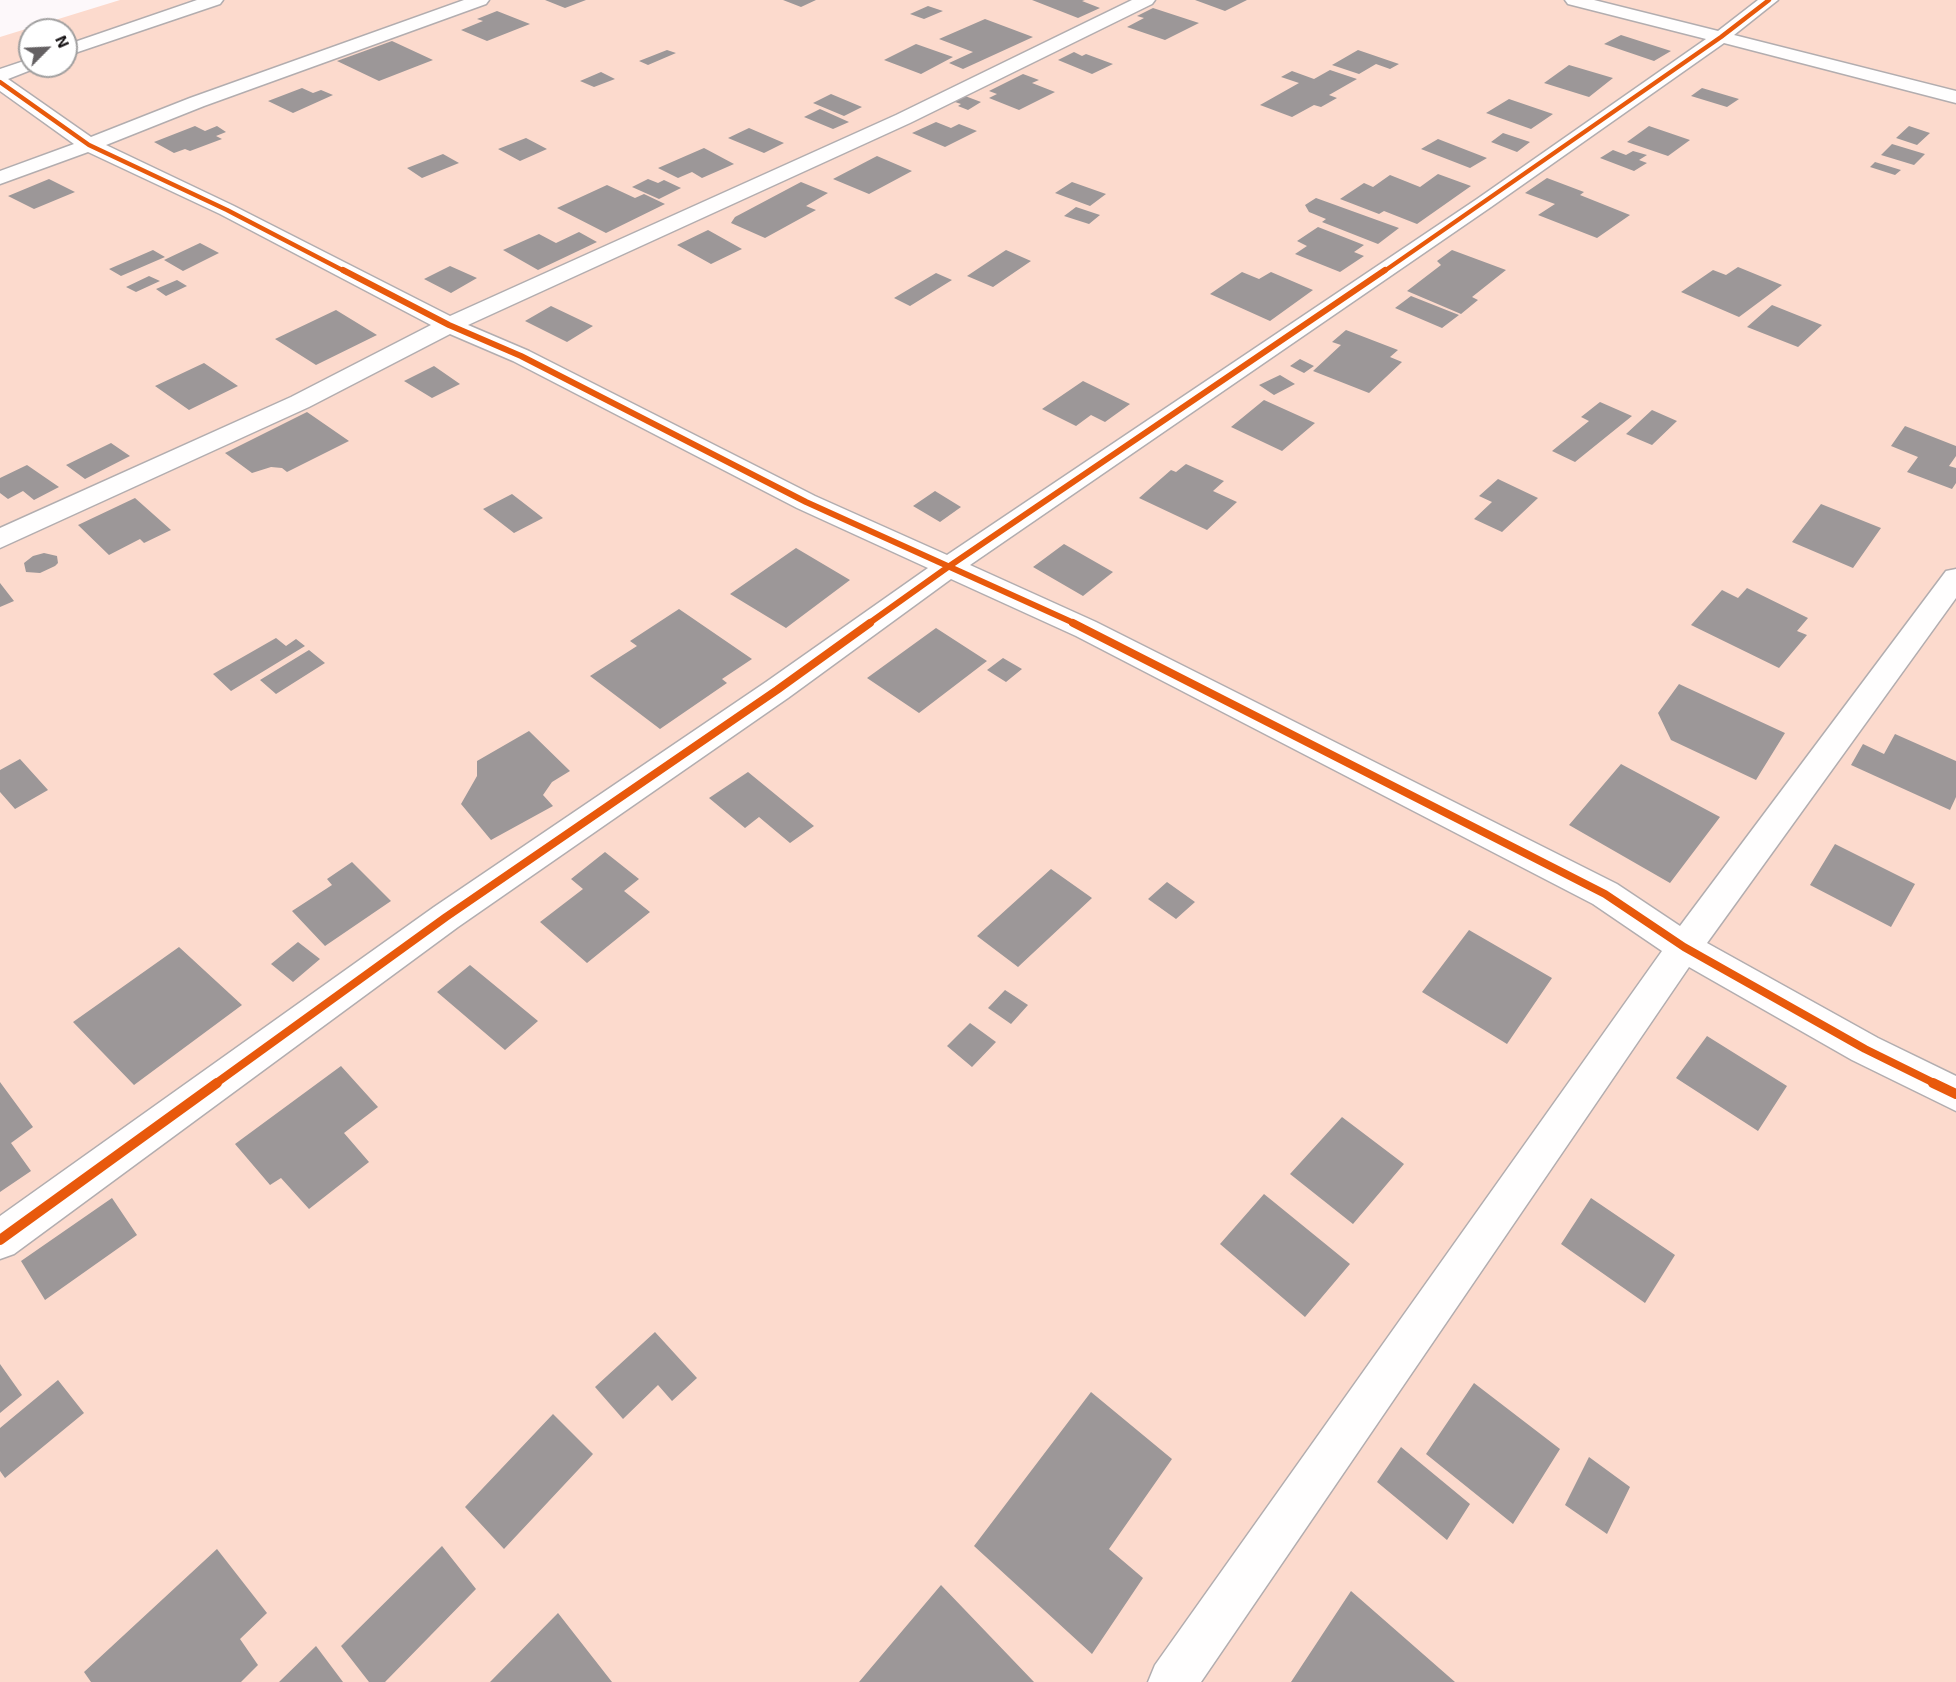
<!DOCTYPE html>
<html>
<head>
<meta charset="utf-8">
<style>
  body { margin:0 }
  #map { position:relative; width:1956px; height:1682px; overflow:hidden; background:#fdf8fa; font-family:"Exo 2",sans-serif }
  canvas { display:block }
  .north { position:absolute; left:18px; top:18px; width:60px; height:60px; box-sizing:border-box; background:#fff; border:2px solid #a09f9f; border-radius:50%; rotate:66deg; font-size:16px; font-weight:700; line-height:24px; text-align:center; color:#120e10 }
  .north::after { content:''; display:block; margin:auto; width:21px; height:27px; background:#646062; clip-path:polygon(50% 0,100% 100%,50% 72%,0 100%) }
</style>
</head>
<body>
<div id="map">
<canvas width="1956" height="1682"></canvas>
<div class="north">N</div>
</div>
<script>
const g = document.querySelector('canvas').getContext('2d');
g.lineJoin = 'round';
function paint(path, color) { g.fillStyle = color; g.fill(path, 'evenodd'); }
const shape = rows => new Path2D(rows.map(r => 'M' + r).join(''));
function trace(path, color, width, dash) { g.strokeStyle = color; g.lineWidth = width; g.lineCap = dash ? 'butt' : 'round'; g.setLineDash(dash || []); g.stroke(path); }
const green = shape([
  [120,0,1956,0,1956,1682,0,1682,0,37],
  [30,30,66,30,66,66,30,66]
]);
const building = shape([
  [545,0,586,0,565,8],
  [783,0,816,0,801,7],
  [1032,0,1085,0,1082,1,1100,8,1078,18],
  [1195,0,1247,0,1225,11],
  [928,6,943,11,924,19,910,14],
  [1153,8,1199,23,1165,40,1127,27,1144,18,1137,16],
  [497,11,530,24,487,41,461,30,483,21,477,19],
  [985,19,1033,37,963,69,949,63,973,52,939,39],
  [1621,35,1671,51,1654,61,1604,44],
  [392,41,433,60,379,81,337,61],
  [916,44,953,57,921,74,884,60],
  [667,50,676,53,648,65,639,61],
  [1358,50,1399,64,1390,69,1376,64,1359,74,1332,65],
  [1074,52,1082,56,1086,54,1113,64,1092,74,1058,60],
  [1569,65,1613,78,1589,97,1544,83],
  [1330,70,1357,79,1329,95,1337,98,1321,107,1314,105,1292,117,1260,105,1299,83,1281,77,1292,71,1314,79],
  [601,72,615,79,594,87,580,81],
  [1023,74,1039,80,1032,83,1055,92,1019,110,989,98,997,94,989,91],
  [302,88,313,93,321,90,333,95,293,113,268,101],
  [1702,88,1739,99,1727,107,1691,96],
  [831,94,862,107,844,116,813,103],
  [965,96,981,102,968,110,958,106,961,104,955,102],
  [1509,99,1553,114,1531,129,1486,113],
  [820,109,849,122,833,129,804,117],
  [936,122,951,128,959,124,977,131,945,147,912,133],
  [195,126,205,131,217,126,226,132,216,136,222,139,190,151,185,149,174,153,154,142],
  [1649,126,1690,140,1668,156,1627,142],
  [1909,126,1930,133,1917,145,1896,138],
  [749,128,784,143,764,153,728,138],
  [1503,133,1530,142,1517,152,1491,142],
  [526,138,547,149,520,161,498,149],
  [1438,139,1487,158,1470,168,1421,149],
  [1892,144,1925,154,1914,165,1881,155],
  [704,148,734,164,702,178,692,172,678,178,658,168],
  [1613,150,1626,155,1633,151,1647,155,1639,160,1647,163,1634,171,1600,158],
  [443,154,459,163,422,178,407,168],
  [877,156,912,171,869,194,833,179],
  [1875,162,1901,170,1895,175,1870,167],
  [1438,174,1471,186,1417,224,1384,211,1379,214,1340,199,1364,183,1373,187,1390,175,1420,187],
  [1547,178,1584,192,1580,195,1630,215,1597,238,1538,215,1555,204,1525,193],
  [49,179,75,192,34,209,8,196],
  [648,179,658,183,664,180,681,188,659,199,632,187],
  [801,182,828,193,806,206,816,210,765,238,731,223,735,217],
  [1072,182,1106,194,1090,206,1055,193],
  [607,185,635,198,644,194,665,204,606,233,557,208],
  [1316,198,1399,228,1378,244,1322,222,1326,219,1309,212,1305,205],
  [1076,207,1100,215,1089,224,1064,216],
  [1318,227,1364,245,1354,252,1364,256,1340,272,1295,254,1307,246,1297,241],
  [708,230,742,249,711,264,677,245],
  [579,232,597,242,538,270,503,250,539,234,556,243],
  [200,243,219,253,183,271,164,260],
  [153,250,165,257,121,276,109,269],
  [1006,250,1031,261,993,287,967,276],
  [1452,250,1506,270,1472,297,1478,300,1461,314,1407,291,1441,265,1437,261],
  [450,266,477,278,451,293,424,279],
  [1738,267,1782,285,1739,317,1681,292,1713,270,1726,275],
  [1242,272,1259,279,1271,272,1313,290,1270,321,1210,294],
  [936,273,952,280,910,306,894,298],
  [149,276,160,281,136,292,126,287],
  [177,280,187,286,166,296,156,289],
  [1411,296,1459,315,1442,328,1395,308],
  [1772,305,1822,325,1798,347,1747,327],
  [551,306,593,326,567,342,525,321],
  [336,310,377,335,316,365,275,339],
  [1346,330,1398,350,1390,357,1402,362,1369,393,1313,371,1341,345,1332,342],
  [1300,359,1314,366,1304,373,1290,366],
  [204,363,238,386,189,410,155,386],
  [434,366,460,384,432,398,404,381],
  [1280,375,1295,384,1274,395,1259,385],
  [1083,381,1130,404,1105,422,1091,415,1076,426,1042,409],
  [1264,400,1315,423,1282,451,1231,427],
  [1600,402,1632,416,1575,462,1552,451,1589,421,1581,417],
  [1652,410,1677,421,1652,445,1626,434],
  [307,412,349,441,287,472,282,468,271,467,252,473,225,453],
  [1905,426,1956,446,1956,456,1949,466,1956,468,1956,483,1952,489,1907,472,1918,457,1891,446],
  [111,443,130,456,85,479,66,465],
  [1186,464,1224,481,1213,491,1237,502,1207,530,1139,498,1171,470,1176,472],
  [27,465,59,487,34,500,23,491,8,499,0,493,0,478],
  [1498,479,1538,498,1502,532,1474,519,1492,502,1479,496],
  [935,491,961,507,940,522,913,506],
  [512,494,543,518,514,533,483,509],
  [135,498,171,530,144,543,140,539,109,555,78,525],
  [1821,504,1881,528,1853,568,1792,542],
  [1064,544,1113,572,1083,596,1033,567],
  [796,548,850,580,786,628,730,594],
  [44,553,57,556,58,563,55,566,40,573,26,572,24,563,33,556],
  [0,583,14,601,0,607],
  [1747,588,1808,618,1797,631,1807,635,1779,668,1691,625,1722,590,1738,598],
  [679,609,752,659,722,679,727,683,660,729,590,676,637,646,630,641],
  [936,628,987,661,919,713,867,678],
  [276,638,286,646,296,639,305,646,231,691,213,674],
  [309,650,325,663,276,694,260,680],
  [1003,658,1022,669,1006,682,987,670],
  [1679,684,1785,733,1756,780,1671,740,1658,713],
  [529,731,570,771,552,782,543,795,553,806,491,840,461,804,477,776,477,761],
  [1895,734,1956,761,1956,797,1950,810,1851,765,1863,744,1884,754],
  [20,759,48,790,15,809,0,792,0,770],
  [1621,764,1720,817,1670,883,1569,825],
  [748,772,814,826,790,843,759,817,745,828,709,798],
  [1835,844,1915,884,1891,927,1810,885],
  [605,852,639,879,624,891,650,912,587,963,540,922,583,889,571,879],
  [352,862,391,901,325,946,292,911,332,885,327,879],
  [1051,869,1092,898,1018,967,977,936],
  [1167,882,1195,902,1176,919,1148,899],
  [1469,930,1552,978,1507,1044,1422,992],
  [298,942,320,959,293,982,271,964],
  [179,947,242,1005,134,1085,73,1022],
  [470,965,538,1021,505,1050,437,992],
  [1005,990,1028,1005,1011,1024,988,1008],
  [970,1023,996,1042,972,1067,947,1046],
  [1707,1036,1787,1086,1758,1131,1676,1078],
  [341,1066,378,1107,344,1133,369,1162,309,1209,281,1178,270,1185,235,1144],
  [0,1082,33,1127,11,1143,31,1171,0,1192],
  [1342,1117,1404,1164,1353,1224,1290,1174],
  [1264,1194,1350,1264,1305,1317,1220,1244],
  [112,1198,137,1235,45,1300,21,1261],
  [1591,1198,1675,1255,1645,1303,1561,1244],
  [655,1332,697,1378,672,1401,658,1385,623,1419,595,1387],
  [0,1364,22,1395,0,1413],
  [58,1380,84,1413,5,1478,0,1471,0,1428],
  [1474,1383,1560,1449,1513,1524,1426,1454],
  [1091,1392,1172,1459,1109,1549,1143,1578,1092,1654,974,1546],
  [553,1414,593,1454,504,1549,465,1507],
  [1401,1447,1470,1504,1447,1540,1377,1482],
  [1589,1457,1630,1487,1607,1534,1565,1505],
  [442,1546,476,1589,385,1682,369,1682,341,1646],
  [217,1549,267,1613,240,1639,258,1665,241,1682,91,1682,84,1672],
  [941,1585,1034,1682,859,1682],
  [1351,1591,1455,1682,1291,1682],
  [558,1613,612,1682,490,1682],
  [316,1646,343,1682,279,1682]
]);
const minor = shape([
  [197,0,223,0,220,4,66,56,66,45,197,0],
  [464,0,489,0,486,4,204,106,106,145,234,206,450,316,896,115,1132,0,1155,0,1152,4,910,123,468,325,529,351,815,496,947,555,1477,199,1706,39,1568,4,1565,0,1594,0,1718,31,1758,0,1778,0,1734,35,1956,91,1956,103,1724,43,1491,207,970,565,1096,622,1617,884,1680,926,1946,571,1956,569,1956,598,1707,943,1878,1038,1956,1076,1956,1111,1852,1060,1689,967,1201,1682,1148,1682,1155,1665,1662,951,1593,904,1076,636,951,579,788,698,458,927,14,1254,0,1259,0,1216,434,907,766,682,928,568,797,508,513,361,450,334,309,407,0,548,0,528,291,397,431,325,220,214,88,152,0,184,0,171,74,144,0,91,0,69,30,59,30,66,38,66,36,68,8,79,91,137,190,98,464,0]
]);
const cyclewayFar3 = shape([
  [0,82,89,145,227,210,346,272],
  [1383,272,1721,37,1769,0]
]);
const cyclewayFar2 = shape([
  [343,270,449,325,521,356,806,502,1076,624],
  [868,624,948,567,1385,270]
]);
const cyclewayFar1 = shape([
  [1073,623,1605,894,1684,947,1865,1049,1936,1084],
  [215,1084,446,917,777,690,870,623]
]);
const cycleway = shape([
  [1933,1083,1956,1094],
  [0,1240,217,1083]
]);
paint(green, '#fcdacd');
paint(building, '#9c9798');
trace(minor, '#b2adaf', 3);
paint(minor, '#fffefe');
trace(cyclewayFar3, '#e8590c', 4.5);
trace(cyclewayFar2, '#e8590c', 6);
trace(cyclewayFar1, '#e8590c', 8);
trace(cycleway, '#e8590c', 10);
</script>
</body>
</html>
